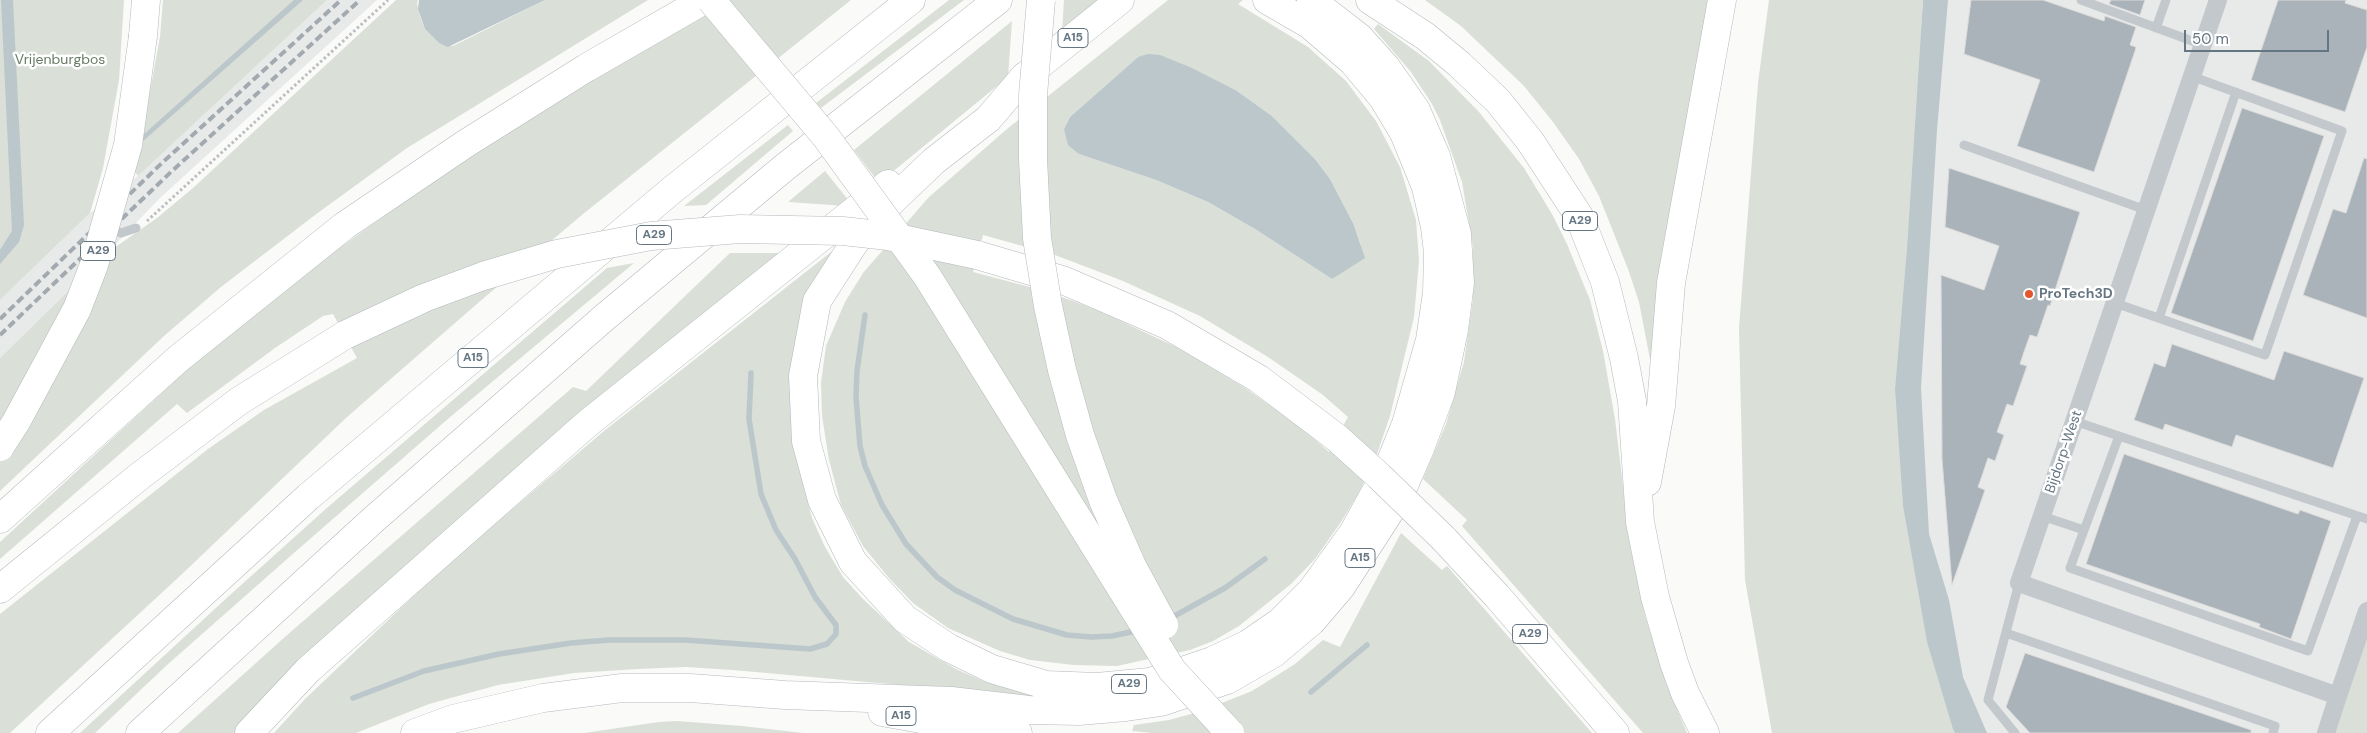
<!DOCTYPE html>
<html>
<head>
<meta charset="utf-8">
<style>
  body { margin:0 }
  #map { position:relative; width:2367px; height:733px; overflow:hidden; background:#fafaf8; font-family:"DM Sans",sans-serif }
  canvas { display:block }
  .scale { position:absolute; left:2184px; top:30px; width:145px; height:22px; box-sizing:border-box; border:2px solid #657683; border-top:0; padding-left:6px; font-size:15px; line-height:18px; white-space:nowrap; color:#657683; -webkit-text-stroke:4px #fff; paint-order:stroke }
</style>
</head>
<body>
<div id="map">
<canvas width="2367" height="733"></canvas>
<div class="scale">50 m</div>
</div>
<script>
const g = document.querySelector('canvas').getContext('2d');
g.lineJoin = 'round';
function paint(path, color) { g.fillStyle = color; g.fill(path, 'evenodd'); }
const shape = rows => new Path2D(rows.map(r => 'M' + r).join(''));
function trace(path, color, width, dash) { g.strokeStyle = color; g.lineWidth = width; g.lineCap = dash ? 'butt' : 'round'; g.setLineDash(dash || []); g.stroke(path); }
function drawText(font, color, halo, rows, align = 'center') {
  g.font = font + ' "DM Sans",sans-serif'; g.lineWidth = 5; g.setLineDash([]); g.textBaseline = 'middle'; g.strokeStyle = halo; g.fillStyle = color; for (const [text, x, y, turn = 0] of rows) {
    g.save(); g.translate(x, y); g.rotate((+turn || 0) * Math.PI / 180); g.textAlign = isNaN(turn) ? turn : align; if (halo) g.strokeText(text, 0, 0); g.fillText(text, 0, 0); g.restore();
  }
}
const built = shape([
  [327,0,377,0,160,198,107,253,0,358,0,300,90,213,138,176],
  [1928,0,2367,0,2367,733,1900,733,1891,150]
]);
const green = shape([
  [0,0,124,0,119,80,103,168,90,213,0,300],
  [163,0,327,0,138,176,135,172,160,37],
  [396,0,418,0,417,3,420,16,425,29,439,43,453,46,545,0,648,0,407,148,315,215,221,287,164,336,0,491,0,358,107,253,157,218,193,188],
  [722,0,851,0,583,214,478,303,347,417,181,575,10,733,0,733,0,614,208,449,264,410,357,358,333,314,323,316,275,348,187,413,177,404,0,559,0,542,190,367,311,268,455,166],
  [949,0,964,0,821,108,816,103],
  [1064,0,1103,0,1062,33],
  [1168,0,1243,0,1238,4,1308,47,1346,81,1376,121,1400,167,1416,220,1419,261,1414,317,1390,416,1376,457,1358,494,1341,522,1315,559,1291,584,1239,626,1213,641,1190,650,1117,666,1074,665,1030,660,1000,651,948,628,913,603,888,577,863,546,841,505,829,460,822,416,821,383,826,346,845,302,863,273,928,198,1007,129],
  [1138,57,1237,91,1272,116,1315,159,1330,179,1354,225,1361,245,1332,279,1255,229,1208,202,1156,180,1079,154,1064,129,1070,117],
  [983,235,1055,255,1123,281,1200,316,1268,357,1323,395,1348,417,1329,452,1301,427,1245,388,1176,347,1108,315,1076,302,1041,290,973,272],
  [1425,0,1709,0,1653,358,1650,359,1639,302,1628,269,1599,196,1579,159,1553,122,1524,86,1461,26],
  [1769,0,1923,0,1907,248,1895,389,1903,506,1927,642,1955,733,1772,733,1745,580,1739,328,1758,83],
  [1012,21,1008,77,879,183,854,150],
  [1378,24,1429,61,1479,112,1524,168,1552,214,1567,244,1590,300,1603,351,1615,419,1630,545,1645,616,1666,683,1687,733,1643,733,1462,526,1467,520,1423,479,1446,424,1464,362,1473,299,1473,247,1462,182,1440,120,1432,104,1411,72,1374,29],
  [788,125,793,131,706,205,684,206],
  [825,171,849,201,846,206,788,202],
  [845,241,791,378,791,407,795,450,812,518,825,547,843,577,862,598,909,642,956,669,983,681,1010,689,1056,699,733,670,686,667,638,669,574,673,498,685,429,704,356,733,274,733,305,699,443,568,604,431],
  [730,253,790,253,238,733,178,733,286,636,573,387,586,391],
  [634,263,449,418,295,552,167,665,95,733,80,733,230,595,328,507,607,268],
  [1401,533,1442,570,1447,566,1592,733,1152,733,1132,731,1134,725,1169,720,1202,711,1252,691,1295,664,1323,640,1340,647],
  [2367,635,2367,733,2333,733],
  [677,721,742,726,803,733,584,733,659,722]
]);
const water = shape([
  [1,0,13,0,24,225,19,242,0,264,0,250,12,231],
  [294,0,303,0,142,142,143,135],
  [419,0,545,0,448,47,439,43,425,29,418,9],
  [1923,0,1948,0,1937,130,1921,388,1929,534,1949,600,1963,677,1987,733,1955,733,1953,729,1927,642,1903,506,1895,389,1907,248],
  [1148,54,1160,55,1192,68,1237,91,1272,116,1315,159,1330,179,1354,225,1365,258,1332,279,1255,229,1208,202,1156,180,1079,154,1068,145,1064,129,1070,117,1138,57]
]);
const stream = shape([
  [865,315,857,371,856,397,860,446,865,466,882,505,906,544,937,577,955,590,1013,619,1067,635,1091,637,1112,636,1140,630],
  [1169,619,1225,588,1265,559],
  [1311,692,1367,645],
  [353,698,424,671,499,654,571,643,609,640,685,640,810,649,827,644,836,634,836,625,815,597,795,559,776,530,761,494,749,419,751,373]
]);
const building = shape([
  [1971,0,2043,0,2104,21,2105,16,2136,27,2130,45,2136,47,2135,51,2094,172,2017,146,2040,80,1964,54,1971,0],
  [2111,0,2145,0,2140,15,2109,4,2111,0],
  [2278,0,2346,0,2345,3,2367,10,2367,47,2345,112,2251,80,2278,0],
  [2242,108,2324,136,2253,341,2171,313,2242,108],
  [2364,158,2367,159,2367,318,2303,295,2333,209,2346,213,2364,158],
  [1949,168,2080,212,2050,306,2048,305,2037,337,2030,335,2025,349,2020,364,2027,366,2013,406,2007,404,1997,432,2004,435,1995,461,1988,458,1983,473,1978,487,1985,490,1952,585,1942,459,1941,275,1984,290,1999,246,1945,227,1949,168],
  [2172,344,2274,380,2284,351,2364,378,2333,468,2236,435,2232,447,2165,424,2163,430,2134,420,2154,363,2165,367,2172,344],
  [2124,454,2298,514,2300,510,2331,521,2291,639,2259,627,2260,624,2086,564,2124,454],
  [2025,653,2251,730,2251,733,2030,733,2006,707,2025,653]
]);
const path = shape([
  [147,221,388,0]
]);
const service = shape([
  [2081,0,2203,45],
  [2156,28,2166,0],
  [1964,145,2146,210],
  [109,226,116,231,121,233,136,228],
  [2115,303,2265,355,2342,131,2191,76],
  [2159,318,2236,92],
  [2074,421,2367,519],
  [2119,436,2070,568,2308,651,2357,516],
  [2042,516,2084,530],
  [2006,633,2275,726,2273,733],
  [2015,733,1988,700,2019,583]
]);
const minor = shape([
  [2218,0,2019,583,2338,696,2367,611],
  [2326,733,2338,696]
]);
const motorway = shape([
  [1370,0,1425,36,1459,64,1498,101,1530,141,1579,216,1605,282,1624,358,1632,401,1640,522,1655,597,1674,663,1685,693,1705,733],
  [143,36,146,0],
  [1025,76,988,119,934,161,894,199,855,242,817,301,803,376,806,441,822,500,853,562,905,619,949,648,992,669,1046,685,1097,687,1150,682,1212,661,1248,644,1280,622,1312,590,1353,533,1387,471,1406,424,1430,340,1437,293,1438,252,1435,227,1426,187,1404,133,1383,98,1353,62,1310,25,1267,0],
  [1022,79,1120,0],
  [977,255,1065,281,1167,325,1259,379,1337,438],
  [1647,482,1661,406,1671,283,1722,0],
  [0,519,178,359,344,226,465,144,586,68,704,0],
  [1443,538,1497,596,1615,733],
  [0,589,141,475,239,401,345,335],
  [882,712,960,726,1018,733],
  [50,733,308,497,672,190,911,0],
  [140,733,373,520,605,317,785,167,998,0],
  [249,733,308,670,588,423,888,184],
  [415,733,453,719,543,698,622,688,690,688,785,695,951,701,1029,710,1079,711,1126,707,1161,702,1227,680,1274,653,1312,621,1341,587,1398,499,1419,451,1441,392,1454,330,1460,283,1457,234,1436,156,1416,110,1386,67,1359,37,1311,0]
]);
const rail = shape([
  [0,319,163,162,341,0],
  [0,335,172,171,360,0]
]);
const motorwayBridge = shape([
  [711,0,826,137,927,276,1172,670,1230,733],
  [1041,0,1033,95,1033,159,1037,238,1048,306,1062,370,1080,435,1103,500,1132,566,1164,625],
  [345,335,424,298,483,276,557,254,651,236,740,229,843,231,888,236,977,255],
  [1337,438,1379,476,1443,538],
  [0,447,16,422,77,309,94,265,128,145,143,36]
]);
const markers = [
  [2029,294,5,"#e4572e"]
];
const shields = [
  [1073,38,30],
  [1580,221,35],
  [654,235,35],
  [98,251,35],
  [473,358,30],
  [1360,558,30],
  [1530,634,35],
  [1129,684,35],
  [901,716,30]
];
const shieldNames = [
  ["A15",1073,38],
  ["A29",1580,221],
  ["A29",654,235],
  ["A29",98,251],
  ["A15",473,358],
  ["A15",1360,558],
  ["A29",1530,634],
  ["A29",1129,684],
  ["A15",901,716]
];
const parkNames = [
  ["Vrijenburgbos",60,60]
];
const poiNames = [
  ["ProTech3D",2039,294]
];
const streetNames = [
  ["Bijdorp-West",2064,452,-71]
];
paint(built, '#e8e9e9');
paint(green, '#dadfd7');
paint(water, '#bbc7cb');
trace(stream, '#bbc7cb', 5.5);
paint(building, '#aab3b9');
trace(building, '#dcdcda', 1);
trace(motorway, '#b4b9bd', 29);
trace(path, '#bbbfc2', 3, [2.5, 2.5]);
trace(service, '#c3c8cc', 9);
trace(minor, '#c3c8cc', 18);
trace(motorway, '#fff', 28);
trace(rail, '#a2aab0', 4, [8, 4]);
trace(motorwayBridge, '#b4b9bd', 29, []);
trace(motorwayBridge, '#fff', 28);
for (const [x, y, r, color] of markers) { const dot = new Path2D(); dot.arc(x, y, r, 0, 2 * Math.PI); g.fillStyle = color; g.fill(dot); trace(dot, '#fff', 2); }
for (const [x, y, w] of shields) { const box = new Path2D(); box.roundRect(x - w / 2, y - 9.5, w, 19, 4); g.fillStyle = '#fff'; g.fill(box); trace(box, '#657683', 1); }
drawText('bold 12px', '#657683', null, shieldNames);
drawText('14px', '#687a64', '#fff', parkNames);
drawText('bold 14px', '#657683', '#fff', poiNames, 'left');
drawText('14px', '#657683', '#fff', streetNames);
</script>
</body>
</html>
